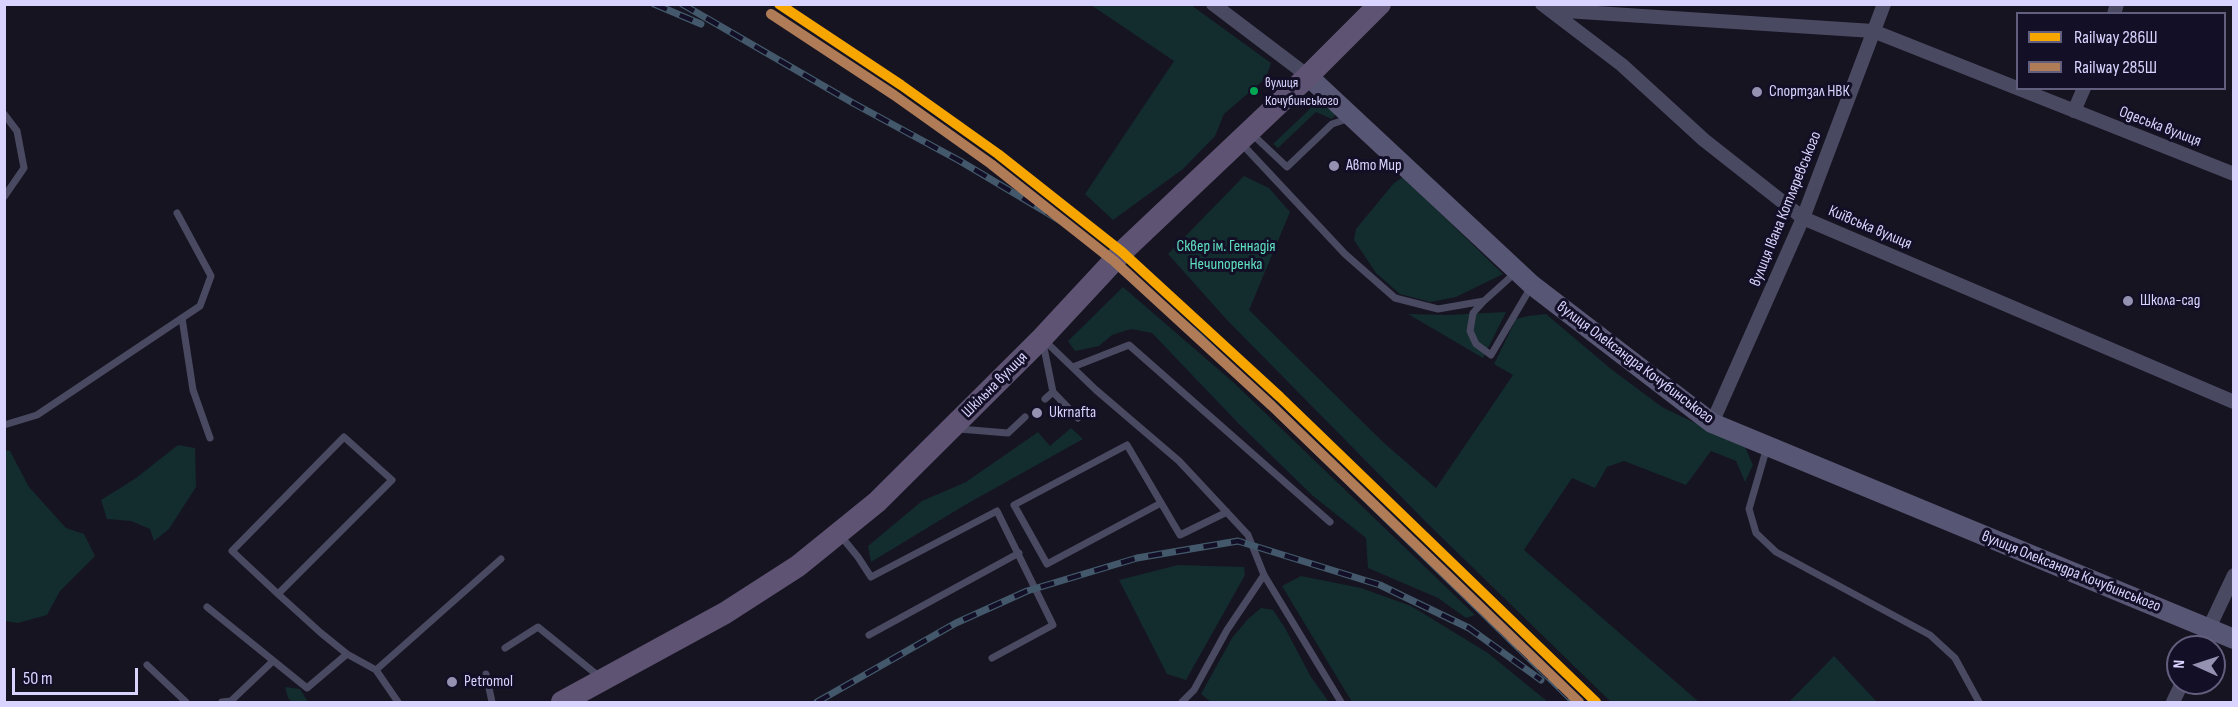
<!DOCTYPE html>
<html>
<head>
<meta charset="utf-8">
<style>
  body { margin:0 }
  #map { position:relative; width:2238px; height:707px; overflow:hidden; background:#161421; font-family:"Sofia Sans Condensed",sans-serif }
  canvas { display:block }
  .frame { position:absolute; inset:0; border:6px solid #d9d4ff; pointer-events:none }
  .legend { position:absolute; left:2016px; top:12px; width:210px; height:78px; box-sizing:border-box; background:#130f26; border:2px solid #625e7d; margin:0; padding:8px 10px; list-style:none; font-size:18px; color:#d9d4ff }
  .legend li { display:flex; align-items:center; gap:12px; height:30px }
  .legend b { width:30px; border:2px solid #625e7d }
  .north { position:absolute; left:2166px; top:635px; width:60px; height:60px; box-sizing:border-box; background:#130f26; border:2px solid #625e7d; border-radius:50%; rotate:273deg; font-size:16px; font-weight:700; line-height:24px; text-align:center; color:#d9d4ff }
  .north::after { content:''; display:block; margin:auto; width:21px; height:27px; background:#9591b1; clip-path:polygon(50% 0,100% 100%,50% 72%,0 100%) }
  .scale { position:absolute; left:12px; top:668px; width:126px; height:27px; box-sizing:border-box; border:3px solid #d9d4ff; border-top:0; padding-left:8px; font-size:18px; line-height:21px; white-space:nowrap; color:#d9d4ff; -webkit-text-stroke:4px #130f26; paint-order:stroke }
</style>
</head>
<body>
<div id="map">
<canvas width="2238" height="707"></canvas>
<div class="frame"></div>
<ul class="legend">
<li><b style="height:8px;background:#f7a600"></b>Railway 286Ш</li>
<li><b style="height:8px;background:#b07c57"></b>Railway 285Ш</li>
</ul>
<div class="north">N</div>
<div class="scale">50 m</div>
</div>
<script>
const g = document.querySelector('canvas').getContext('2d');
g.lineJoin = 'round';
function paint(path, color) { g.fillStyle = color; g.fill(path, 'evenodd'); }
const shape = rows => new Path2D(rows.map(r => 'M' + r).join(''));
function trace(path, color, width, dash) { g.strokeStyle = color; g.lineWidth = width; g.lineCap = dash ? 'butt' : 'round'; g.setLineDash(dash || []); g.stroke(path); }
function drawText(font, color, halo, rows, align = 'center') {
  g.font = font + ' "Sofia Sans Condensed",sans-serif'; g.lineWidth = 6; g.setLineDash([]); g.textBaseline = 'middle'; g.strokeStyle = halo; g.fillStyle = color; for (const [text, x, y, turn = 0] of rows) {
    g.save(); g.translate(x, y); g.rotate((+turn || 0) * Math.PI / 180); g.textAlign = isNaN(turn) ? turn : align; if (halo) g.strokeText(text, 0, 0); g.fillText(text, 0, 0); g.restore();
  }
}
const green = shape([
  [1091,5,1191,5,1271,63,1266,78,1224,114,1215,136,1183,169,1113,220,1085,194,1174,61],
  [1316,103,1337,113,1332,119,1316,112,1278,148,1273,144],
  [1244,176,1269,188,1290,212,1249,310,1384,443,1436,488,1513,375,1494,364,1516,319,1528,316,1546,314,1611,369,1662,407,1745,447,1753,465,1745,482,1736,461,1711,451,1686,485,1624,461,1607,467,1595,488,1572,478,1524,550,1699,702,1611,702,1427,523,1227,320,1168,254],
  [1403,177,1503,274,1456,297,1430,302,1400,294,1376,273,1354,240,1356,229,1394,183],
  [1123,287,1233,382,1475,615,1466,618,1438,598,1368,568,1366,538,1313,496,1238,423,1152,333,1131,329,1112,335,1099,346,1075,351,1068,341],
  [1506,312,1483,358,1408,314,1446,315],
  [1071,428,1083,439,965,505,871,562,868,546,922,501,966,482,1038,432,1050,446],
  [178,445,195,448,196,487,169,529,154,541,150,529,131,521,107,519,101,500,136,478],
  [5,450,10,451,29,487,66,528,84,534,95,556,60,591,47,615,18,623,5,621],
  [1178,565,1244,567,1245,575,1186,680,1167,674,1119,580],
  [1301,576,1361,588,1411,606,1488,653,1548,702,1352,702,1282,586],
  [1261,608,1273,610,1285,628,1311,677,1329,702,1211,702,1201,694,1232,638,1248,619],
  [1834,656,1877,702,1789,702],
  [285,687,300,689,308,702,292,702,288,698]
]);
const lane = shape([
  [4,114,17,131,24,168,4,197],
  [1251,133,1287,167,1332,124,1350,118],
  [1241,143,1345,254,1395,298,1438,309,1484,301,1515,273],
  [1483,302,1473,313,1470,331,1476,344,1491,355,1531,287],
  [182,318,193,390,210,438],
  [1044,340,1096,390,1179,461,1248,535,1264,575,1341,702],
  [1043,343,1053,392,1045,399],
  [1073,367,1129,345,1330,522],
  [1053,392,1078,418],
  [4,425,37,415,200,306,211,276,177,213],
  [959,429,1008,433,1025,417],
  [1767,447,1749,509,1756,533,1776,552,1930,635,1955,658,1979,702],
  [1161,503,1047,564,1014,505,1127,445,1180,535,1227,512],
  [840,535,858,557,871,577,997,511,1053,625,992,658],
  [278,594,392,480,344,437,232,551,278,594,321,633,347,654,376,670,398,702],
  [207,607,307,688,347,654],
  [869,635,1019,553],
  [505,648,538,627,601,678],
  [147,665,186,702],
  [376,670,501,559],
  [486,674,492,702],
  [222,702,231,701,273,661],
  [1182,702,1194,690,1227,630,1264,575]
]);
const street = shape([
  [1213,4,1308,76],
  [1542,4,1622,65,1704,140,1803,218,2234,402],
  [1550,10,1873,31,2234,174],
  [2114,14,2117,4],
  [2074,111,2084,88],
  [1712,423,1803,218,1884,4],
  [2200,647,2234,575],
  [2173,702,2182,683]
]);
const secondary = shape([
  [1308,76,1532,285,1712,423,2234,639]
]);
const primary = shape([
  [562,702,725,613,798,566,877,502,1042,338,1122,252,1308,76,1380,4]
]);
const rail = shape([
  [654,4,701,24],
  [682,4,853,103,960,161,1071,227,1199,336,1574,702],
  [817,702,956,623,1027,591,1137,558,1238,541,1380,585,1469,628,1541,680]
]);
const rail1 = shape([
  [779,4,901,85,998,154,1122,252,1280,397,1596,702]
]);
const rail2 = shape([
  [771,14,894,95,991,164,1114,261,1272,406,1579,702]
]);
const markers = [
  [1254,91,5,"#00a651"],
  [1757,92,6,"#9591b1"],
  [1334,166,6,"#9591b1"],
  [2128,301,6,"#9591b1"],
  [1037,413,6,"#9591b1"],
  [452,682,6,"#9591b1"]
];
const busNames = [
  ["вулиця",1265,83],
  ["Кочубинського",1265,101]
];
const poiNames = [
  ["Спортзал НВК",1769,92],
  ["Авто Мир",1346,166],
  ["Школа-сад",2140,301],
  ["Ukrnafta",1049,413],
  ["Petromol",464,682]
];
const streetNames = [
  ["Одеська вулиця",2160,127,21],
  ["вулиця Івана Котляревського",1786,209,-68],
  ["Київська вулиця",1870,228,23],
  ["вулиця Олександра Кочубинського",1635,363,37],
  ["Шкільна вулиця",995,385,-45],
  ["вулиця Олександра Кочубинського",2071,572,22]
];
const parkNames = [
  ["Сквер ім. Геннадія",1226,247],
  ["Нечипоренка",1226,265]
];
paint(green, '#132c2d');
trace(lane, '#4a4962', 7);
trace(street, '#4a4962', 14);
trace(secondary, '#575674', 20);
trace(primary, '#5e5373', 22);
trace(rail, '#43596b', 7);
trace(rail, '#130f26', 4.5, [14]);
trace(rail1, '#f7a600', 10);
trace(rail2, '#b07c57', 10);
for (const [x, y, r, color] of markers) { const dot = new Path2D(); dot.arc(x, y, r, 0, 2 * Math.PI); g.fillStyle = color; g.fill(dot); trace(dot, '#130f26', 2); }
drawText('14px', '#d9d4ff', '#130f26', busNames, 'left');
drawText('16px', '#d9d4ff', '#130f26', poiNames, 'left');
drawText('16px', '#d9d4ff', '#130f26', streetNames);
drawText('16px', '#5fe0c0', '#130f26', parkNames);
</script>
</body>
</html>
